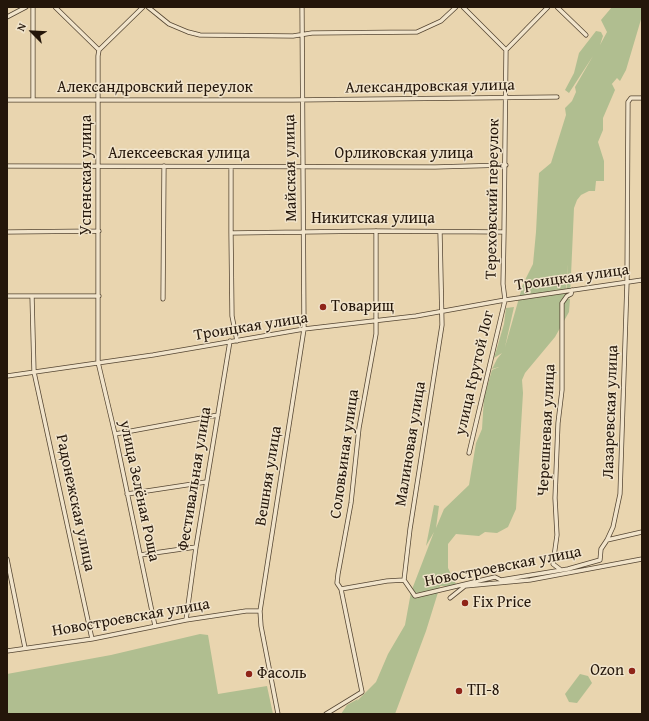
<!DOCTYPE html>
<html>
<head>
<meta charset="utf-8">
<style>
  body { margin:0 }
  #map { position:relative; width:649px; height:721px; overflow:hidden; background:#e9d5af; font-family:"Gentium Book Plus",serif }
  canvas { display:block }
  .frame { position:absolute; inset:0; border:8px solid #24160a; pointer-events:none }
  .north { position:absolute; left:12px; top:12px; width:40px; height:40px; -webkit-text-stroke:3px #f1e4cb; paint-order:stroke; rotate:294deg; font-size:11px; font-weight:700; line-height:16px; text-align:center; color:#24160a }
  .north::after { content:''; display:block; margin:auto; width:14px; height:18px; background:#24160a; clip-path:polygon(50% 0,100% 100%,50% 72%,0 100%) }
</style>
</head>
<body>
<div id="map">
<canvas width="649" height="721"></canvas>
<div class="frame"></div>
<div class="north">N</div>
</div>
<script>
const g = document.querySelector('canvas').getContext('2d');
g.lineJoin = 'round';
function paint(path, color) { g.fillStyle = color; g.fill(path, 'evenodd'); }
const shape = rows => new Path2D(rows.map(r => 'M' + r).join(''));
function trace(path, color, width, dash) { g.strokeStyle = color; g.lineWidth = width; g.lineCap = dash ? 'butt' : 'round'; g.setLineDash(dash || []); g.stroke(path); }
function drawText(font, color, halo, rows, align = 'center') {
  g.font = font + ' "Gentium Book Plus",serif'; g.lineWidth = 3; g.setLineDash([]); g.textBaseline = 'middle'; g.strokeStyle = halo; g.fillStyle = color; for (const [text, x, y, turn = 0] of rows) {
    g.save(); g.translate(x, y); g.rotate((+turn || 0) * Math.PI / 180); g.textAlign = isNaN(turn) ? turn : align; if (halo) g.strokeText(text, 0, 0); g.fillText(text, 0, 0); g.restore();
  }
}
const green = shape([
  [612,7,642,7,642,16,626,70,620,81,617,78,611,85,612,84,615,90,603,118,603,130,598,142,604,161,604,181,596,181,595,191,589,191,581,195,577,200,574,208,570,298,566,297,568,264,565,298,570,299,569,312,555,337,525,373,522,380,523,393,516,509,508,527,497,533,485,532,479,536,456,534,448,544,448,568,457,586,440,586,426,631,395,714,341,714,347,705,358,699,357,701,376,682,388,654,405,625,411,592,434,532,426,546,434,505,439,506,436,528,444,509,469,485,476,443,482,429,484,397,492,370,499,367,492,369,497,359,502,353,494,358,504,324,506,308,514,307,505,347,523,284,533,264,536,232,539,173,551,163,566,115,565,108,572,101,576,92,575,87,593,56,569,93,565,90,574,73,579,53,596,31,601,32,603,36,600,45,607,32,601,20],
  [200,634,208,635,218,694,267,686,273,714,7,714,7,674,111,655],
  [580,674,588,676,592,683,577,703,569,702,565,694]
]);
const minor = shape([
  [55,7,99,50],
  [143,7,99,50,98,56,98,362,115,434,155,626],
  [148,7,169,24,188,32,200,35,293,36,312,33,417,32,441,21,456,7],
  [463,7,506,50],
  [557,7,586,35],
  [7,17,26,7],
  [7,100,293,100,557,97],
  [33,100,33,7],
  [7,166,435,167,506,165],
  [231,167,231,233],
  [7,232,99,231],
  [7,296,99,296],
  [32,296,34,372,92,639],
  [163,299,164,166],
  [237,341,232,316,231,233,376,231,504,232],
  [7,376,153,355,304,329,416,316,505,300,642,280],
  [115,434,218,415],
  [469,453,505,300,503,284,504,232,506,50,548,7],
  [127,494,206,482],
  [607,540,613,527,620,494,627,282,628,102,631,98,642,98],
  [140,555,196,547],
  [7,559,25,648],
  [561,570,553,564,557,535,555,498,558,423,562,390,562,303,567,296,571,294,572,290],
  [404,580,410,529,442,325,440,232],
  [341,589,337,583,338,574,351,503,359,428,376,334,376,231],
  [450,598,465,586,530,580,642,559],
  [186,620,196,547,230,341],
  [7,651,92,639,186,620,246,611,260,611],
  [278,714,261,626,260,611,304,329,302,7],
  [326,714,362,692,341,589,387,581,404,580,415,596,495,577,501,580,568,569,600,560,601,549,607,540,642,532]
]);
const markers = [
  [323,307,4,"#8f2418"],
  [465,603,4,"#8f2418"],
  [632,671,4,"#8f2418"],
  [249,674,4,"#8f2418"],
  [459,691,4,"#8f2418"]
];
const streetNames = [
  ["Александровская улица",430,87,-1],
  ["Александровский переулок",155,88],
  ["Алексеевская улица",179,154],
  ["Орликовская улица",404,154],
  ["Майская улица",291,168,-91],
  ["Успенская улица",87,175,-90],
  ["Тереховский переулок",493,199,-89],
  ["Никитская улица",373,219],
  ["Троицкая улица",572,278,-8],
  ["Троицкая улица",251,327,-9],
  ["улица Крутой Лог",475,373,-77],
  ["Лазаревская улица",611,412,-88],
  ["Черешневая улица",547,430,-87],
  ["Малиновая улица",411,444,-81],
  ["Соловьиная улица",345,454,-82],
  ["Вешняя улица",269,476,-81],
  ["Фестивальная улица",195,479,-81],
  ["улица Зелёная Роща",139,491,78],
  ["Радонежская улица",75,503,78],
  ["Новостроевская улица",503,567,-11],
  ["Новостроевская улица",131,618,-10]
];
const poiNames = [
  ["Товарищ",331,307],
  ["Fix Price",473,603],
  ["Ozon",624,671,"right"],
  ["Фасоль",257,674],
  ["ТП-8",467,691]
];
paint(green, '#b0be90');
trace(minor, '#554633', 5);
trace(minor, '#f1e4cb', 3.5);
for (const [x, y, r, color] of markers) { const dot = new Path2D(); dot.arc(x, y, r, 0, 2 * Math.PI); g.fillStyle = color; g.fill(dot); trace(dot, '#f1e4cb', 1.5); }
drawText('16px', '#24160a', '#f1e4cb', streetNames);
drawText('16px', '#24160a', '#f1e4cb', poiNames, 'left');
</script>
</body>
</html>
